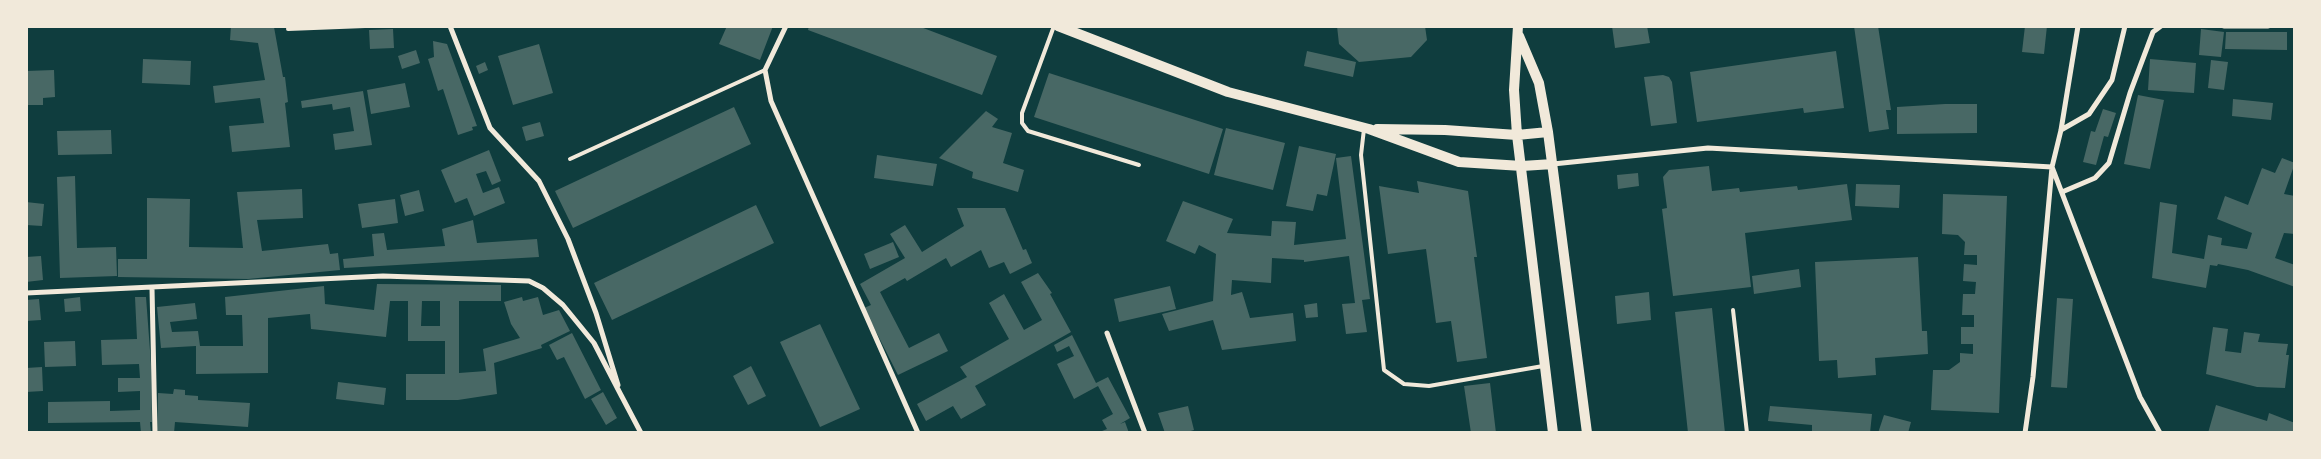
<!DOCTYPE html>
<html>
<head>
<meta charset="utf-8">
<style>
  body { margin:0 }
  #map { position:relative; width:2321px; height:459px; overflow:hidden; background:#0f3d3e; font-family:Mulish,sans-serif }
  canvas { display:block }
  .frame { position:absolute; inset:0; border:28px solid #f1e9da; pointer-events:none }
</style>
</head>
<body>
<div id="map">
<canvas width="2321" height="459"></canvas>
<div class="frame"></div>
</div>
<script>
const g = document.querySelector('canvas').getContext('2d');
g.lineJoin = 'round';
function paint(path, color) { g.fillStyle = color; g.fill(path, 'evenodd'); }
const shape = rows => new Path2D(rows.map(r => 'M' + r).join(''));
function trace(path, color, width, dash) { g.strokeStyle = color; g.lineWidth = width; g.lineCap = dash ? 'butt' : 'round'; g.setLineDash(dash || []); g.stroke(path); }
const building = shape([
  [231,26,274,27,283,77,285,77,288,102,285,103,290,147,232,152,229,126,264,123,260,98,215,103,213,86,265,80,258,43,230,40],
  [727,26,773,26,760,60,719,44],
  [809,26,918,26,997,56,982,95,808,30],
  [1337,26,1425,26,1427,40,1411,57,1359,62,1339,44],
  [1612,26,1647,26,1650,43,1615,48],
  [1854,26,1878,26,1891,110,1886,110,1889,129,1869,132],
  [2025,26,2047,26,2044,54,2022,52],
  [393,29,394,48,370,49,369,30],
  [2201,29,2224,32,2221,57,2199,55],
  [2226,32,2287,32,2287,50,2225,49],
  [433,41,447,44,477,126,472,127,473,130,458,135,443,89,438,91,428,59,434,57],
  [539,44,553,93,513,105,498,56],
  [416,50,420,63,402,69,398,56],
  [1307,51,1356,62,1353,77,1304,66],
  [1836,51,1844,108,1804,113,1803,108,1697,122,1690,72],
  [143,59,191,61,190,85,142,83],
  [2150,59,2196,63,2194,93,2148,90],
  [2211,60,2228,62,2224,90,2208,88],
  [485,62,488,70,479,74,476,66],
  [54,70,55,97,43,98,43,105,26,105,26,71],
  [1049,73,1223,129,1209,174,1034,117],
  [1663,75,1669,77,1672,82,1677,123,1651,126,1644,77],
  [405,83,410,107,371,114,367,90],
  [363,91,372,145,335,150,333,134,354,131,350,107,333,110,332,104,302,108,301,101],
  [2138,95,2164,100,2150,169,2124,164],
  [2233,99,2273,103,2271,120,2232,116],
  [1945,104,1977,104,1977,133,1897,134,1897,107],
  [734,107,751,144,573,228,555,191],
  [2103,109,2116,113,2108,137,2104,136,2096,165,2083,162,2091,131,2095,132],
  [986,111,998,119,992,127,1012,133,1003,163,1024,170,1018,192,972,178,973,172,939,158],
  [540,122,544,136,526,141,522,127],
  [1226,128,1285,143,1273,190,1214,175],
  [111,130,112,154,58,155,57,131],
  [1299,146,1336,154,1327,196,1317,194,1313,211,1286,206],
  [489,150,501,181,492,185,486,171,476,174,483,193,499,187,505,203,474,216,467,198,455,203,441,170],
  [877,155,937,164,933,186,874,178],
  [1351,156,1370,299,1362,300,1367,332,1346,334,1342,304,1355,303,1349,256,1304,262,1304,260,1272,258,1271,283,1232,280,1231,295,1242,292,1250,318,1293,313,1296,341,1222,350,1213,320,1169,331,1162,314,1213,301,1216,254,1199,245,1195,254,1166,241,1183,201,1233,219,1227,233,1271,236,1272,221,1296,222,1294,245,1346,239,1336,158],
  [2282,158,2295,163,2284,194,2295,196,2295,234,2284,233,2275,258,2295,265,2295,287,2248,270,2218,264,2217,266,2210,265,2206,288,2152,278,2160,202,2177,205,2172,253,2204,259,2208,235,2222,238,2221,245,2247,249,2252,233,2217,219,2225,196,2248,205,2262,168,2275,173],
  [1709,166,1712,191,1739,188,1740,192,1797,186,1798,190,1847,184,1852,220,1745,233,1751,287,1673,296,1662,209,1667,208,1663,177,1669,170],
  [1638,173,1639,186,1618,189,1617,175],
  [75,176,77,248,116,247,117,276,60,278,57,177],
  [1417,181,1468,191,1477,257,1474,257,1487,358,1457,362,1451,321,1436,323,1426,249,1388,254,1379,186,1419,193],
  [1856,184,1900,185,1899,208,1855,206],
  [302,189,303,218,257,220,262,251,328,244,330,254,338,253,340,270,248,279,118,277,118,259,147,259,147,198,190,199,189,247,243,248,237,192],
  [419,190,424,211,405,216,400,195],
  [1943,194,2007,196,1999,413,1931,410,1933,370,1949,370,1960,362,1960,353,1973,354,1973,344,1961,344,1961,327,1974,327,1974,315,1962,315,1963,294,1975,294,1976,282,1963,281,1964,264,1977,265,1977,255,1964,255,1965,242,1958,235,1942,234],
  [395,199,398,223,362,228,358,204],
  [26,202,44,204,42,226,26,225],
  [756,205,774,243,612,320,594,283],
  [957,208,1005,208,1023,250,1026,249,1032,263,1010,274,1004,262,989,268,981,250,951,267,946,258,907,281,905,278,880,292,909,348,939,333,948,351,898,375,864,308,871,305,860,284,905,258,890,234,905,225,922,252,964,226],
  [473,220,477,243,537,239,539,257,344,268,343,259,374,256,372,234,384,233,387,250,445,246,442,229],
  [893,242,899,257,870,269,864,254],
  [41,256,43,280,26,282,26,257],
  [1918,257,1922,331,1927,331,1928,354,1875,358,1876,375,1838,378,1837,360,1819,361,1815,262],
  [1799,269,1801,287,1754,294,1752,276],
  [1038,273,1052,293,1050,294,1071,332,975,386,986,405,961,419,953,406,926,421,917,404,967,377,960,367,1009,339,989,303,1004,294,1024,330,1042,320,1021,282],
  [377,284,501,285,501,301,459,301,459,373,486,371,483,349,520,338,511,324,504,302,522,297,523,301,538,297,543,315,559,310,570,331,541,345,542,348,494,363,497,394,458,400,406,400,406,374,445,374,445,341,408,341,408,301,390,301,386,337,311,329,310,314,268,318,268,373,196,374,196,346,161,348,157,307,195,303,197,319,170,322,172,332,198,331,200,346,243,346,242,315,226,315,225,297,324,286,325,304,374,310],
  [422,301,440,301,440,326,421,326],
  [1170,286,1176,309,1119,322,1114,299],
  [1649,292,1651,320,1617,324,1615,296],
  [80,297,81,311,65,312,64,299],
  [135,297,146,297,151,364,152,422,150,422,151,433,141,433,140,422,48,423,48,402,110,401,110,411,140,410,140,391,118,392,118,378,140,378,139,364,102,365,101,340,137,339],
  [2057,298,2073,299,2067,388,2051,387],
  [39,299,41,320,26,321,26,300],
  [1317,303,1318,317,1306,318,1304,305],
  [1712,308,1725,433,1688,433,1675,312],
  [820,324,860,409,820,427,780,342],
  [2213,327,2228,329,2225,351,2241,353,2244,332,2260,334,2258,342,2288,344,2286,355,2289,355,2285,388,2257,387,2206,374],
  [572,333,601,390,585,399,564,357,557,360,549,345],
  [1072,335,1096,383,1108,377,1130,418,1120,424,1125,422,1129,433,1097,433,1107,429,1102,420,1113,414,1098,386,1074,399,1057,364,1074,356,1069,346,1057,352,1054,345],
  [75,341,76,366,45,367,44,342],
  [751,366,766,396,748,405,733,376],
  [42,367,43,391,26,392,26,368],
  [338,382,386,388,384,405,336,399],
  [1490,383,1496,433,1471,433,1464,386],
  [174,389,185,390,185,395,198,396,198,400,250,403,248,427,175,422,174,433,157,433,158,393,173,394],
  [603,392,617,418,606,425,591,399],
  [2216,405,2267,421,2269,413,2295,423,2295,433,2208,433],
  [1188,406,1194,430,1184,433,1165,433,1158,413],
  [1770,406,1872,414,1870,433,1812,433,1812,425,1768,421],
  [1884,415,1911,422,1908,433,1878,433]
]);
const service = shape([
  [1054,26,1022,113,1022,123,1028,131,1139,165],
  [288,29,365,26],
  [1364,129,1361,155,1384,370,1404,384,1429,386,1543,366],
  [570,159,765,70],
  [1733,310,1747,433]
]);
const minor = shape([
  [450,26,490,128,539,181,568,239,596,313,618,385],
  [786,26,765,70,771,101,918,433],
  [2224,26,2268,26],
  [2061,130,2089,114,2112,80,2125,26],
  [1553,164,1708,148,2052,167,2140,397,2160,433],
  [2062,192,2095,178,2109,163,2130,93,2153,32,2161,26],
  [152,288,155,433],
  [26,293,383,276,529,281,543,288,563,305,594,343,622,397],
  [1107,333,1145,433],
  [621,395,641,433],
  [2025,433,2033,377,2052,167,2061,130,2078,26]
]);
const secondary = shape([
  [1058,26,1228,92,1369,129,1459,162,1522,166,1553,164],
  [1518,26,1514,90,1517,135,1553,433],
  [1519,36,1539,83,1548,132,1587,433],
  [1377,129,1445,130,1517,135,1548,132]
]);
paint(building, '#486865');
trace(service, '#f1e9da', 4);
trace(minor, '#f1e9da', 5);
trace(secondary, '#f1e9da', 10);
</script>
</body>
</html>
